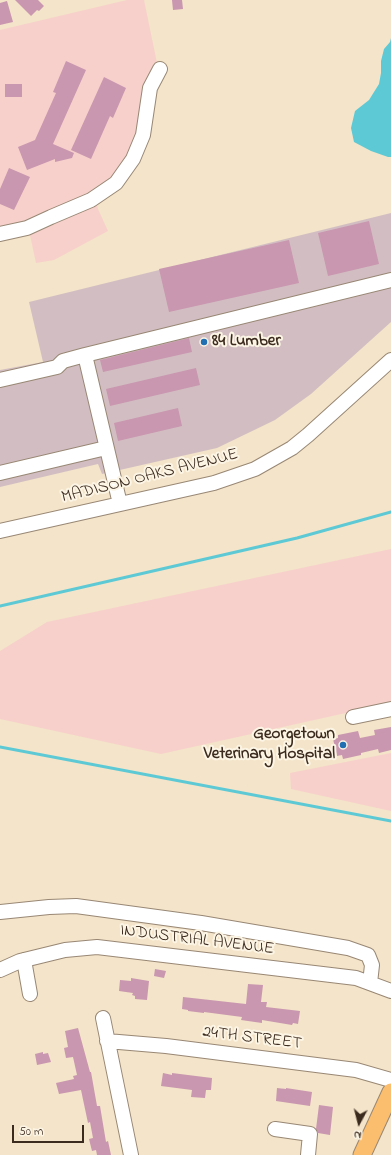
<!DOCTYPE html>
<html>
<head>
<meta charset="utf-8">
<style>
  body { margin:0 }
  #map { position:relative; width:391px; height:1155px; overflow:hidden; background:#f4e4c9; font-family:"Indie Flower",sans-serif }
  canvas { display:block }
  .north { position:absolute; left:339px; top:1103px; width:40px; height:40px; -webkit-text-stroke:3px #fcf5e5; paint-order:stroke; rotate:187deg; font-size:11px; font-weight:700; line-height:16px; text-align:center; color:#3b2a1e }
  .north::after { content:''; display:block; margin:auto; width:14px; height:18px; background:#3b2a1e; clip-path:polygon(50% 0,100% 100%,50% 72%,0 100%) }
  .scale { position:absolute; left:12px; top:1125px; width:72px; height:18px; box-sizing:border-box; border:2px solid #3b2a1e; border-top:0; padding-left:5px; font-size:12px; line-height:14px; white-space:nowrap; color:#3b2a1e; -webkit-text-stroke:3px #fcf5e5; paint-order:stroke }
</style>
</head>
<body>
<div id="map">
<canvas width="391" height="1155"></canvas>
<div class="north">N</div>
<div class="scale">50 m</div>
</div>
<script>
const g = document.querySelector('canvas').getContext('2d');
g.lineJoin = 'round';
function paint(path, color) { g.fillStyle = color; g.fill(path, 'evenodd'); }
const shape = rows => new Path2D(rows.map(r => 'M' + r).join(''));
function trace(path, color, width, dash) { g.strokeStyle = color; g.lineWidth = width; g.lineCap = dash ? 'butt' : 'round'; g.setLineDash(dash || []); g.stroke(path); }
function drawText(font, color, halo, rows, align = 'center') {
  g.font = font + ' "Indie Flower",sans-serif'; g.lineWidth = 4; g.setLineDash([]); g.textBaseline = 'middle'; g.strokeStyle = halo; g.fillStyle = color; for (const [text, x, y, turn = 0] of rows) {
    g.save(); g.translate(x, y); g.rotate((+turn || 0) * Math.PI / 180); g.textAlign = isNaN(turn) ? turn : align; if (halo) g.strokeText(text, 0, 0); g.fillText(text, 0, 0); g.restore();
  }
}
const built = shape([
  [127,0,144,0,157,63,142,94,142,109,132,154,103,188,108,198,97,205,98,209,108,231,54,260,36,263,30,235,25,235,0,227,0,30],
  [391,549,391,703,161,754,0,719,0,651,47,622],
  [391,753,391,811,291,789,290,773]
]);
const industrial = shape([
  [391,213,391,322,311,394,275,420,217,448,102,474,98,464,0,487,0,370,43,362,29,302]
]);
const water = shape([
  [391,38,391,157,388,157,371,151,354,142,351,128,355,111,369,100,379,84,381,73,381,61,384,49,390,42]
]);
const stream = shape([
  [0,606,297,538,391,512],
  [0,747,391,821]
]);
const building = shape([
  [15,0,38,0,44,6,39,11,37,10,31,16],
  [172,0,182,0,183,9,173,10],
  [7,1,13,22,0,25,0,3],
  [66,61,86,70,53,144,74,153,72,158,55,162,55,159,27,170,18,147,35,140,56,93,53,92],
  [104,77,126,88,113,118,110,116,91,159,71,150],
  [5,84,22,84,22,97,5,97],
  [9,168,30,177,14,210,0,204,0,189],
  [369,221,379,264,328,276,318,233],
  [289,240,299,283,169,312,159,269],
  [189,338,192,352,103,372,100,360],
  [196,368,200,385,110,406,106,389],
  [178,408,182,426,118,441,114,423],
  [391,727,391,750,379,753,378,749,361,753,361,755,343,759,342,755,337,756,333,739,338,738,338,735,358,731,360,738,375,735,374,730],
  [155,969,166,971,164,978,154,976],
  [131,978,149,981,147,1000,135,999,135,996,132,995,133,993,119,991,120,980,131,981],
  [248,984,263,985,261,1002,267,1002,266,1007,300,1011,298,1024,293,1023,292,1025,262,1020,262,1023,241,1020,242,1017,204,1012,204,1013,188,1011,188,1010,182,1009,183,997,246,1004],
  [78,1028,90,1072,91,1072,97,1106,100,1106,106,1142,108,1141,111,1155,97,1155,96,1150,92,1151,89,1139,93,1138,90,1122,88,1123,81,1090,59,1094,56,1083,74,1079,73,1076,77,1075,73,1057,66,1058,64,1048,68,1047,65,1031],
  [43,1052,43,1054,48,1053,51,1062,37,1065,35,1054],
  [163,1073,172,1075,172,1073,212,1078,211,1090,206,1090,205,1098,191,1097,192,1090,161,1086],
  [277,1088,286,1089,286,1088,312,1092,310,1106,276,1101],
  [319,1105,333,1107,330,1135,318,1133,316,1129]
]);
const minor = shape([
  [0,234,27,228,51,217,91,200,116,183,133,159,143,135,150,88,160,69],
  [0,380,57,367,63,361,85,355],
  [0,473,106,448],
  [120,504,85,355,391,280],
  [0,531,214,483,255,469,292,448,308,435,391,360],
  [353,717,391,709],
  [0,912,49,907,76,906,201,923,348,948,368,955,372,965,370,983],
  [24,960,30,994],
  [0,970,20,961,65,950,97,947,356,978,391,991],
  [103,1018,131,1155],
  [107,1041,166,1046,356,1070,391,1080],
  [275,1129,310,1134,308,1155]
]);
const major = shape([
  [362,1155,391,1092]
]);
const markers = [
  [204,342,4,"#1f6fb2"],
  [343,745,4,"#1f6fb2"]
];
const poiNames = [
  ["84 Lumber",212,342],
  ["Georgetown",335,735,"right"],
  ["Veterinary Hospital",335,755,"right"]
];
const streetNames = [
  ["MADISON OAKS AVENUE",150,477,-14],
  ["INDUSTRIAL AVENUE",197,941,7],
  ["24TH STREET",252,1039,7]
];
paint(built, '#f7d0cb');
paint(industrial, '#d2bec2');
paint(water, '#5dc9d5');
trace(stream, '#5dc9d5', 3);
paint(building, '#c997af');
trace(minor, '#988774', 16);
trace(major, '#988774', 19);
trace(minor, '#fff', 14);
trace(major, '#fbbd6e', 17);
for (const [x, y, r, color] of markers) { const dot = new Path2D(); dot.arc(x, y, r, 0, 2 * Math.PI); g.fillStyle = color; g.fill(dot); trace(dot, '#fcf5e5', 1.5); }
drawText('bold 17px', '#3b2a1e', '#fcf5e5', poiNames, 'left');
drawText('17px', '#3b2a1e', '#fcf5e5', streetNames);
</script>
</body>
</html>
